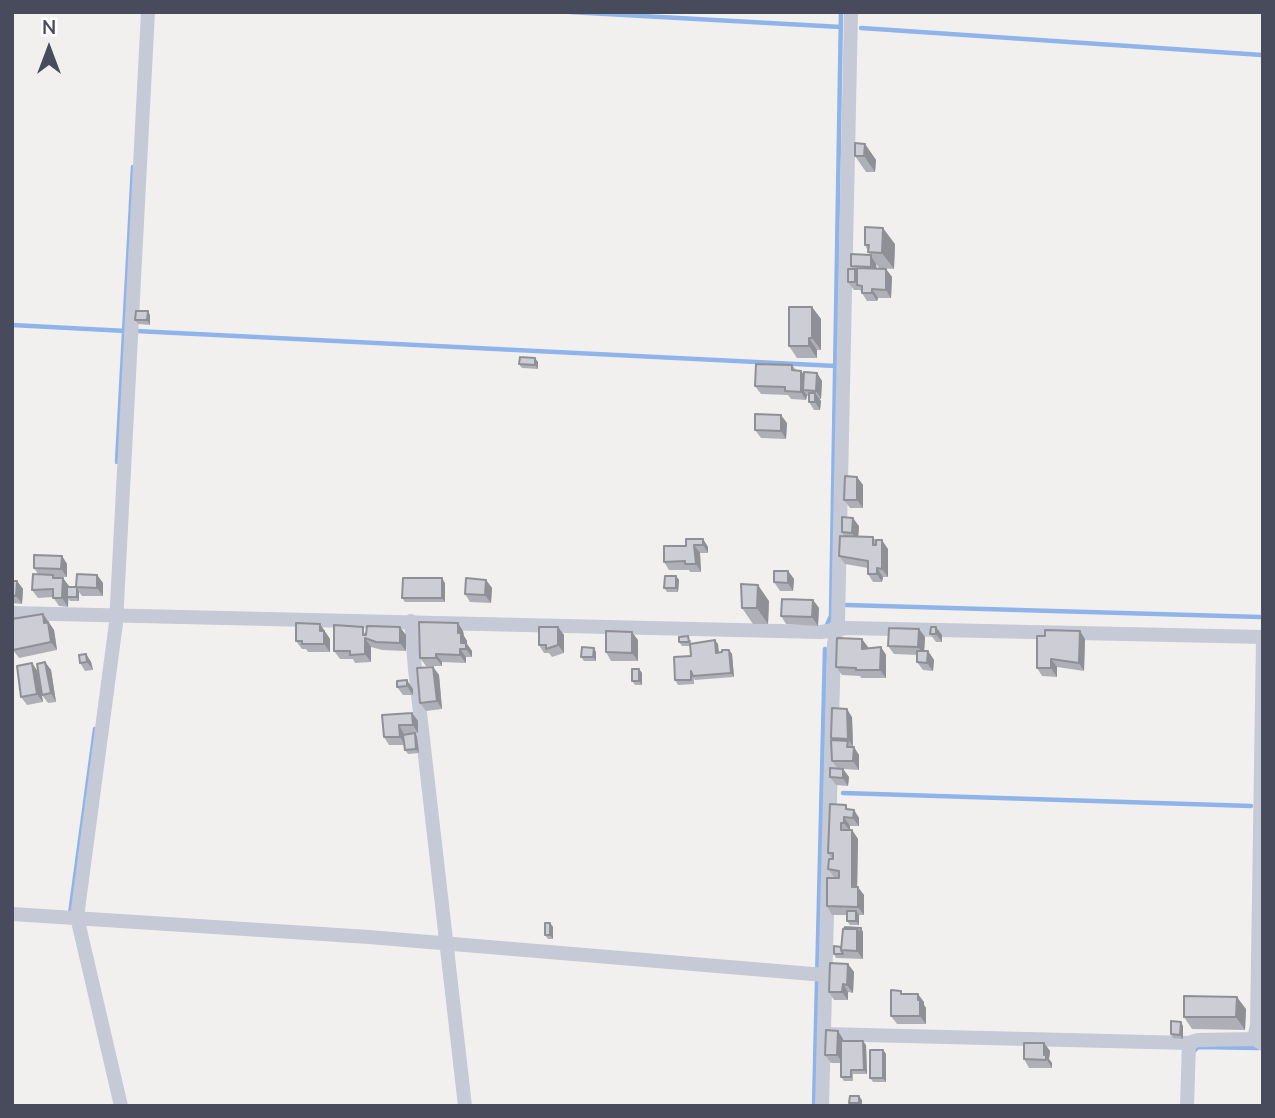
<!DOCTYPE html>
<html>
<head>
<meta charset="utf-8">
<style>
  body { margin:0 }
  #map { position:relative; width:1275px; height:1118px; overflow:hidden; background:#f2f0ef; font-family:"Nunito Sans",sans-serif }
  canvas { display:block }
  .frame { position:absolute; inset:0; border:14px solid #484b5c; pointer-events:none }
  .north { position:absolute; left:14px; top:14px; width:70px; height:70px; -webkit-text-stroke:5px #fff; paint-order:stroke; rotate:0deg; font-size:19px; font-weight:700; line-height:28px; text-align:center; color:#484b5c }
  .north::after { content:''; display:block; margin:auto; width:24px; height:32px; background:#484b5c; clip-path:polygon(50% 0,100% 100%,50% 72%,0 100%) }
</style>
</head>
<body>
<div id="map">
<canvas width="1275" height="1118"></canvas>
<div class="frame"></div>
<div class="north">N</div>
</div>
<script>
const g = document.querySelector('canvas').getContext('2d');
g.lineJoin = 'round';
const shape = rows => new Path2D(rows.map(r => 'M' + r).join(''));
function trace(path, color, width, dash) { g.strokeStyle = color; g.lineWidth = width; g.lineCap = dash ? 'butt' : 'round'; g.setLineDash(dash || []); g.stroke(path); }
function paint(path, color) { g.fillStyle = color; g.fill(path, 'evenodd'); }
const stream = shape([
  [570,12,841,27],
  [861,28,1262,55],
  [12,325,126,331],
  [136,331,836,366],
  [117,462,133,167],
  [846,605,1260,617],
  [827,625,831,616,841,12],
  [843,793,1251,806],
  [70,914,95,729],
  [1193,1052,1198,1047,1258,1048,1259,1046],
  [814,1106,825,649]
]);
const minor = shape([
  [12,613,821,632,847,628,1263,637],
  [411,621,415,669,465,1106],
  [12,914,369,937,825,975],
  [824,1034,1189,1043,1198,1040,1254,1039,1263,1044],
  [1254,1039,1257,1025,1263,637],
  [121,1106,77,917,116,623,148,12],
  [822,1106,834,644,838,622,851,12],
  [1187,1106,1189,1043]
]);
const wall = shape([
  [865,144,876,160,875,172,866,172,855,156],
  [895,244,894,269,879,268,876,264,877,269,886,269,892,277,891,298,878,298,877,301,867,301,860,290,854,290,848,282,852,269,851,266,870,255,865,245],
  [812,307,821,319,821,350,817,350,817,358,797,358,789,346],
  [150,315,150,325,138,324,135,320],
  [538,362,538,369,522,368,519,364],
  [792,365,796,370,801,371,804,374,817,373,822,381,821,399,819,399,821,401,820,410,814,410,809,402,809,398,807,395,806,400,791,399,788,395,761,394,755,386],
  [787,423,786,439,761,438,755,430],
  [857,477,863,485,863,508,850,508,844,500],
  [859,526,858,536,873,537,876,541,888,549,888,577,883,577,882,582,873,582,868,574,868,568,845,564,839,556,844,536,842,532],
  [703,539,708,547,708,553,700,553,701,572,690,572,689,570,669,570,664,562,686,546],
  [62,556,67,564,67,577,55,577,55,578,63,578,69,587,76,587,97,575,103,583,103,596,82,596,79,592,79,601,70,601,68,598,68,607,59,606,53,597,38,598,32,590,38,574,34,568],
  [788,571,794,579,793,591,780,591,774,582],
  [676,576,679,580,678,592,667,592,664,588],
  [486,580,492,588,491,603,470,602,465,594],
  [12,581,17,581,23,589,22,604,12,603],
  [445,583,445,602,405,602,402,598],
  [813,600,819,608,818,626,786,624,781,616],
  [769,601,768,624,753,624,742,608],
  [43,614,54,630,57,650,19,658,13,650],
  [320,624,330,639,330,652,308,652,306,649,302,649,296,641],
  [558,627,564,635,564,653,552,657,549,653,544,653,539,645],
  [919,629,925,637,924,651,928,651,934,660,933,671,923,670,917,662,917,655,894,654,888,646],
  [463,631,464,636,467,641,467,644,472,651,472,657,466,657,466,663,442,662,442,666,426,666,420,658],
  [1080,631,1085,639,1084,671,1057,667,1057,677,1042,676,1037,668,1045,636],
  [366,632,406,635,406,651,382,650,371,647,371,662,355,663,353,659,340,659,334,651],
  [930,634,942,635,942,642,936,642],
  [862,639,868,649,881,647,886,655,886,678,861,678,860,676,842,675,836,667],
  [638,640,638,661,611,661,606,652],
  [691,640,691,644,718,644,719,653,729,650,732,654,734,677,695,680,694,678,694,684,678,685,675,680,691,656,690,646,682,646,679,642],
  [596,652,596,661,584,661,581,657],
  [86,654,91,662,93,670,85,671,80,663],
  [45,662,51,670,56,702,48,703,42,695],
  [32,663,38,672,43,702,27,705,21,697],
  [433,667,439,675,442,709,426,711,420,703],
  [639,669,642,673,642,685,635,685,632,681],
  [397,681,413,689,413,695,403,695,397,687],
  [412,713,418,721,418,733,405,734,415,733,417,737,419,753,408,754,405,750,404,745,389,745,384,737],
  [852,717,853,747,859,755,859,770,843,769,849,777,848,786,836,785,830,777,838,769,832,761,833,740,831,738],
  [830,804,854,810,859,818,859,826,850,826,850,830,852,830,858,839,857,887,864,895,864,915,859,915,859,925,850,925,847,921,847,915,832,915,827,906,839,878,834,877,828,869,832,859,828,853],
  [550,923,553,927,553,939,548,939,545,935],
  [861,928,863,932,863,959,836,958,834,954],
  [848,964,854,972,853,993,848,992,848,1000,834,1000,829,992],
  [903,994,924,1002,924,1005,926,1008,926,1024,897,1024,891,1016],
  [1246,1009,1245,1030,1192,1029,1184,1017],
  [1183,1026,1183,1039,1173,1038,1171,1034],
  [838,1031,843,1039,843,1041,866,1045,867,1074,853,1074,853,1081,844,1081,841,1077,841,1063,831,1063,825,1055],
  [1044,1043,1050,1051,1049,1059,1052,1063,1052,1068,1029,1068,1024,1059],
  [883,1050,886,1054,886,1082,873,1082,870,1078],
  [862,1100,862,1106,852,1106,849,1103]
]);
const shadedWall = shape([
  [865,144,876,160,875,172,864,156],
  [883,228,895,244,894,269,882,253],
  [871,256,876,264,877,275,871,267],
  [886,269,892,277,891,298,886,290],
  [872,289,878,298,877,301,872,293],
  [812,307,821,319,821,350,812,338],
  [148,311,150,315,150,325,147,320],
  [809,338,817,350,817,358,809,346],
  [535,358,538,362,538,369,535,365],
  [801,371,807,379,803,390,807,395,806,400,801,392],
  [817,373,822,381,821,399,816,391],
  [815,393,821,401,820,410,815,402],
  [781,415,787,423,786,439,781,431],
  [857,477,863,485,863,508,857,500],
  [853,518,859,526,858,541,852,533],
  [703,539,708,547,708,553,703,545],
  [882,540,888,549,888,577,882,569],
  [694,545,700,553,701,572,696,564],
  [62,556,67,564,67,577,61,569],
  [877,568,883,577,882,582,877,574],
  [788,571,794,579,793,591,788,583],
  [97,575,103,583,103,596,97,588],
  [676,576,679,580,678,592,676,588],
  [63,578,69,586,68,607,62,598],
  [442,578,445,583,445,602,442,598],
  [486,580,492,588,491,603,485,595],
  [17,581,23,589,22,604,16,596],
  [758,585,769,601,768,624,757,608],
  [77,588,79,592,79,601,77,597],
  [813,600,819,608,818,626,812,617],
  [43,614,54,630,57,650,51,642,44,623],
  [458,623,463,631,464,636,467,641,467,644,472,651,472,657,461,643,458,633],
  [320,624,330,639,330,652,324,644,320,631],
  [400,627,406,635,406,651,400,643],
  [558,627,564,635,564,653,558,645],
  [936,627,942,635,942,642,936,634],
  [919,629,925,637,924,655,918,647],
  [1080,631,1085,639,1084,671,1079,663],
  [632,632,638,640,638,661,632,653],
  [365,638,371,647,371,662,365,654],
  [862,639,868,647,868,657,862,649],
  [715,640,718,644,719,657,716,653],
  [881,647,886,655,886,678,880,670],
  [594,648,596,652,596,661,593,657],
  [460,649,466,657,466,663,460,655],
  [729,650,732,654,734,677,731,673],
  [928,651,934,660,933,671,927,663],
  [86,654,91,662,93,670,87,662],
  [436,654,442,662,442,666,436,658],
  [1051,659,1057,667,1057,677,1051,668],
  [45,662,51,670,56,702,51,693],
  [32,663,38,672,43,702,37,694],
  [433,667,439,675,442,709,437,701],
  [639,669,642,673,642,685,639,681],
  [407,680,413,689,413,695,407,686],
  [847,709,852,717,853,747,848,739],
  [412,713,418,721,418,733,413,725],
  [399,725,404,734,405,745,400,737],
  [415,733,417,737,419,753,416,749],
  [854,747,859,755,859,770,853,761],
  [843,769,849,777,848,786,843,778],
  [854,810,859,818,859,826,853,818],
  [844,817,850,826,850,831,844,823],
  [852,830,858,839,857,895,852,887],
  [858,887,864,895,864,915,858,907],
  [856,911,859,915,859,925,856,921],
  [550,923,553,927,553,939,550,935],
  [861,928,863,932,863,959,857,951,857,929],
  [848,964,854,972,853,993,847,985],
  [843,984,848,992,848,1000,842,992],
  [918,994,924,1002,924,1005,926,1008,926,1024,920,1016],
  [1237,997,1246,1009,1245,1030,1236,1017],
  [1181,1022,1183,1026,1183,1039,1180,1035],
  [838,1031,843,1039,843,1063,837,1055],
  [863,1041,866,1045,867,1074,864,1070],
  [1044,1043,1050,1051,1049,1059,1052,1063,1052,1068,1044,1055],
  [883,1050,886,1054,886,1082,883,1078],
  [859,1096,862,1100,862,1106,859,1103]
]);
const building = shape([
  [855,143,865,144,864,156,855,156,855,143],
  [865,227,883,228,882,253,868,252,869,245,865,245,865,227],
  [851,254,871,255,871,267,851,266,851,254],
  [857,268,886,269,886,290,872,289,872,293,862,293,862,286,857,285,857,268],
  [848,269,855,269,855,282,848,282,848,269],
  [789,307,812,307,812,338,809,338,809,346,789,346,789,307],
  [136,311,148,311,147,320,135,320,136,311],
  [520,357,535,358,535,365,519,364,520,357],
  [756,364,792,365,792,370,801,371,801,392,785,391,785,387,755,386,756,364],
  [804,372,817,373,816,391,803,390,804,372],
  [809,393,815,393,815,402,809,402,809,393],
  [755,414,781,415,781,431,755,430,755,414],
  [845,476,857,477,857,500,844,500,845,476],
  [842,517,853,518,852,533,842,532,842,517],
  [840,536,873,537,873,545,876,545,876,540,882,540,882,569,877,568,877,574,868,574,868,561,839,556,840,536],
  [686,539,703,539,703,545,694,545,696,564,685,564,685,561,664,562,664,546,686,546,686,539],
  [34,555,62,556,61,569,34,568,34,555],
  [774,571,788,571,788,583,774,582,774,571],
  [33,574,53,575,53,578,63,578,62,598,53,598,53,589,32,590,33,574],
  [77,574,97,575,97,588,76,587,77,574],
  [665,576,676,576,676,588,664,588,665,576],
  [403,578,442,578,442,598,402,598,403,578],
  [466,578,486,580,485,595,465,594,466,578],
  [12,581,17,581,16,596,12,595,12,581],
  [741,584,758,585,757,608,742,608,741,584],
  [67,587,77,587,77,597,67,597,67,587],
  [782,599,813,600,812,617,781,616,782,599],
  [43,614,44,623,48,622,51,642,13,650,12,619,43,614],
  [419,622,458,623,458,633,461,633,461,643,466,643,466,649,460,649,460,655,436,654,436,658,420,658,419,622],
  [296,623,320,624,320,631,324,631,324,644,302,644,302,641,296,641,296,623],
  [334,625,363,627,363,635,366,635,367,626,400,627,400,643,376,642,365,638,365,654,350,655,350,651,334,651,334,625],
  [539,627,558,627,558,645,546,649,546,645,539,645,539,627],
  [931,627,936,627,936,634,930,634,931,627],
  [889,628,919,629,918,647,888,646,889,628],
  [1045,630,1080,631,1079,663,1051,659,1051,668,1037,668,1037,636,1045,636,1045,630],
  [606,631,632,632,632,653,606,652,606,631],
  [688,636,689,642,679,642,679,637,688,636],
  [837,638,862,639,862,649,881,647,880,670,856,670,856,668,836,667,837,638],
  [715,640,716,653,722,652,722,650,729,650,731,673,693,676,691,671,691,680,675,680,674,657,691,656,690,644,715,640],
  [582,647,594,648,593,657,581,657,582,647],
  [917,651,928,651,927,663,917,662,917,651],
  [86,654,87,662,80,663,79,655,86,654],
  [45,662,51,693,42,695,37,664,45,662],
  [32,663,37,694,21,697,17,666,32,663],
  [433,667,437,701,420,703,417,668,433,667],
  [632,669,639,669,639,681,632,681,632,669],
  [407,680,407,686,397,687,397,681,407,680],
  [832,708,847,709,848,739,831,738,832,708],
  [412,713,413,725,399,725,400,737,384,737,382,715,412,713],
  [415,733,416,749,405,750,403,735,415,733],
  [831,740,848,741,847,747,854,747,853,761,832,761,831,740],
  [830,768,843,769,843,778,830,777,830,768],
  [830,804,846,805,846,809,854,810,853,818,844,817,844,823,841,823,841,830,852,830,852,887,858,887,858,907,827,906,827,878,839,878,839,871,828,869,829,859,833,859,833,853,828,853,830,804],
  [847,911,856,911,856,921,847,921,847,911],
  [545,923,550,923,550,935,545,935,545,923],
  [845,927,861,928,860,933,857,929,844,929,845,927],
  [843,929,857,929,857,951,841,950,843,929],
  [834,946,841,947,841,950,843,954,834,954,834,946],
  [830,963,848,964,847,985,843,984,842,992,829,992,830,963],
  [891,990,901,991,901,994,918,994,918,1000,920,1000,920,1016,891,1016,891,990],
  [1184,996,1237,997,1236,1017,1184,1017,1184,996],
  [1171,1021,1181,1022,1180,1035,1171,1034,1171,1021],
  [826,1030,838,1031,837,1055,825,1055,826,1030],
  [841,1041,863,1041,864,1070,851,1070,851,1077,841,1077,841,1041],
  [1024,1043,1044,1043,1044,1055,1046,1055,1046,1060,1024,1059,1024,1043],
  [870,1050,883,1050,883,1078,870,1078,870,1050],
  [850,1096,859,1096,859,1103,849,1103,850,1096]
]);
trace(stream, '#8eb4e9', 4.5);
trace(minor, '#c6c9d6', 14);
paint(wall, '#afb0b7');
paint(shadedWall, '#8f9095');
paint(building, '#cccdd5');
trace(building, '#8f9095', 2);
</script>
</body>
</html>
